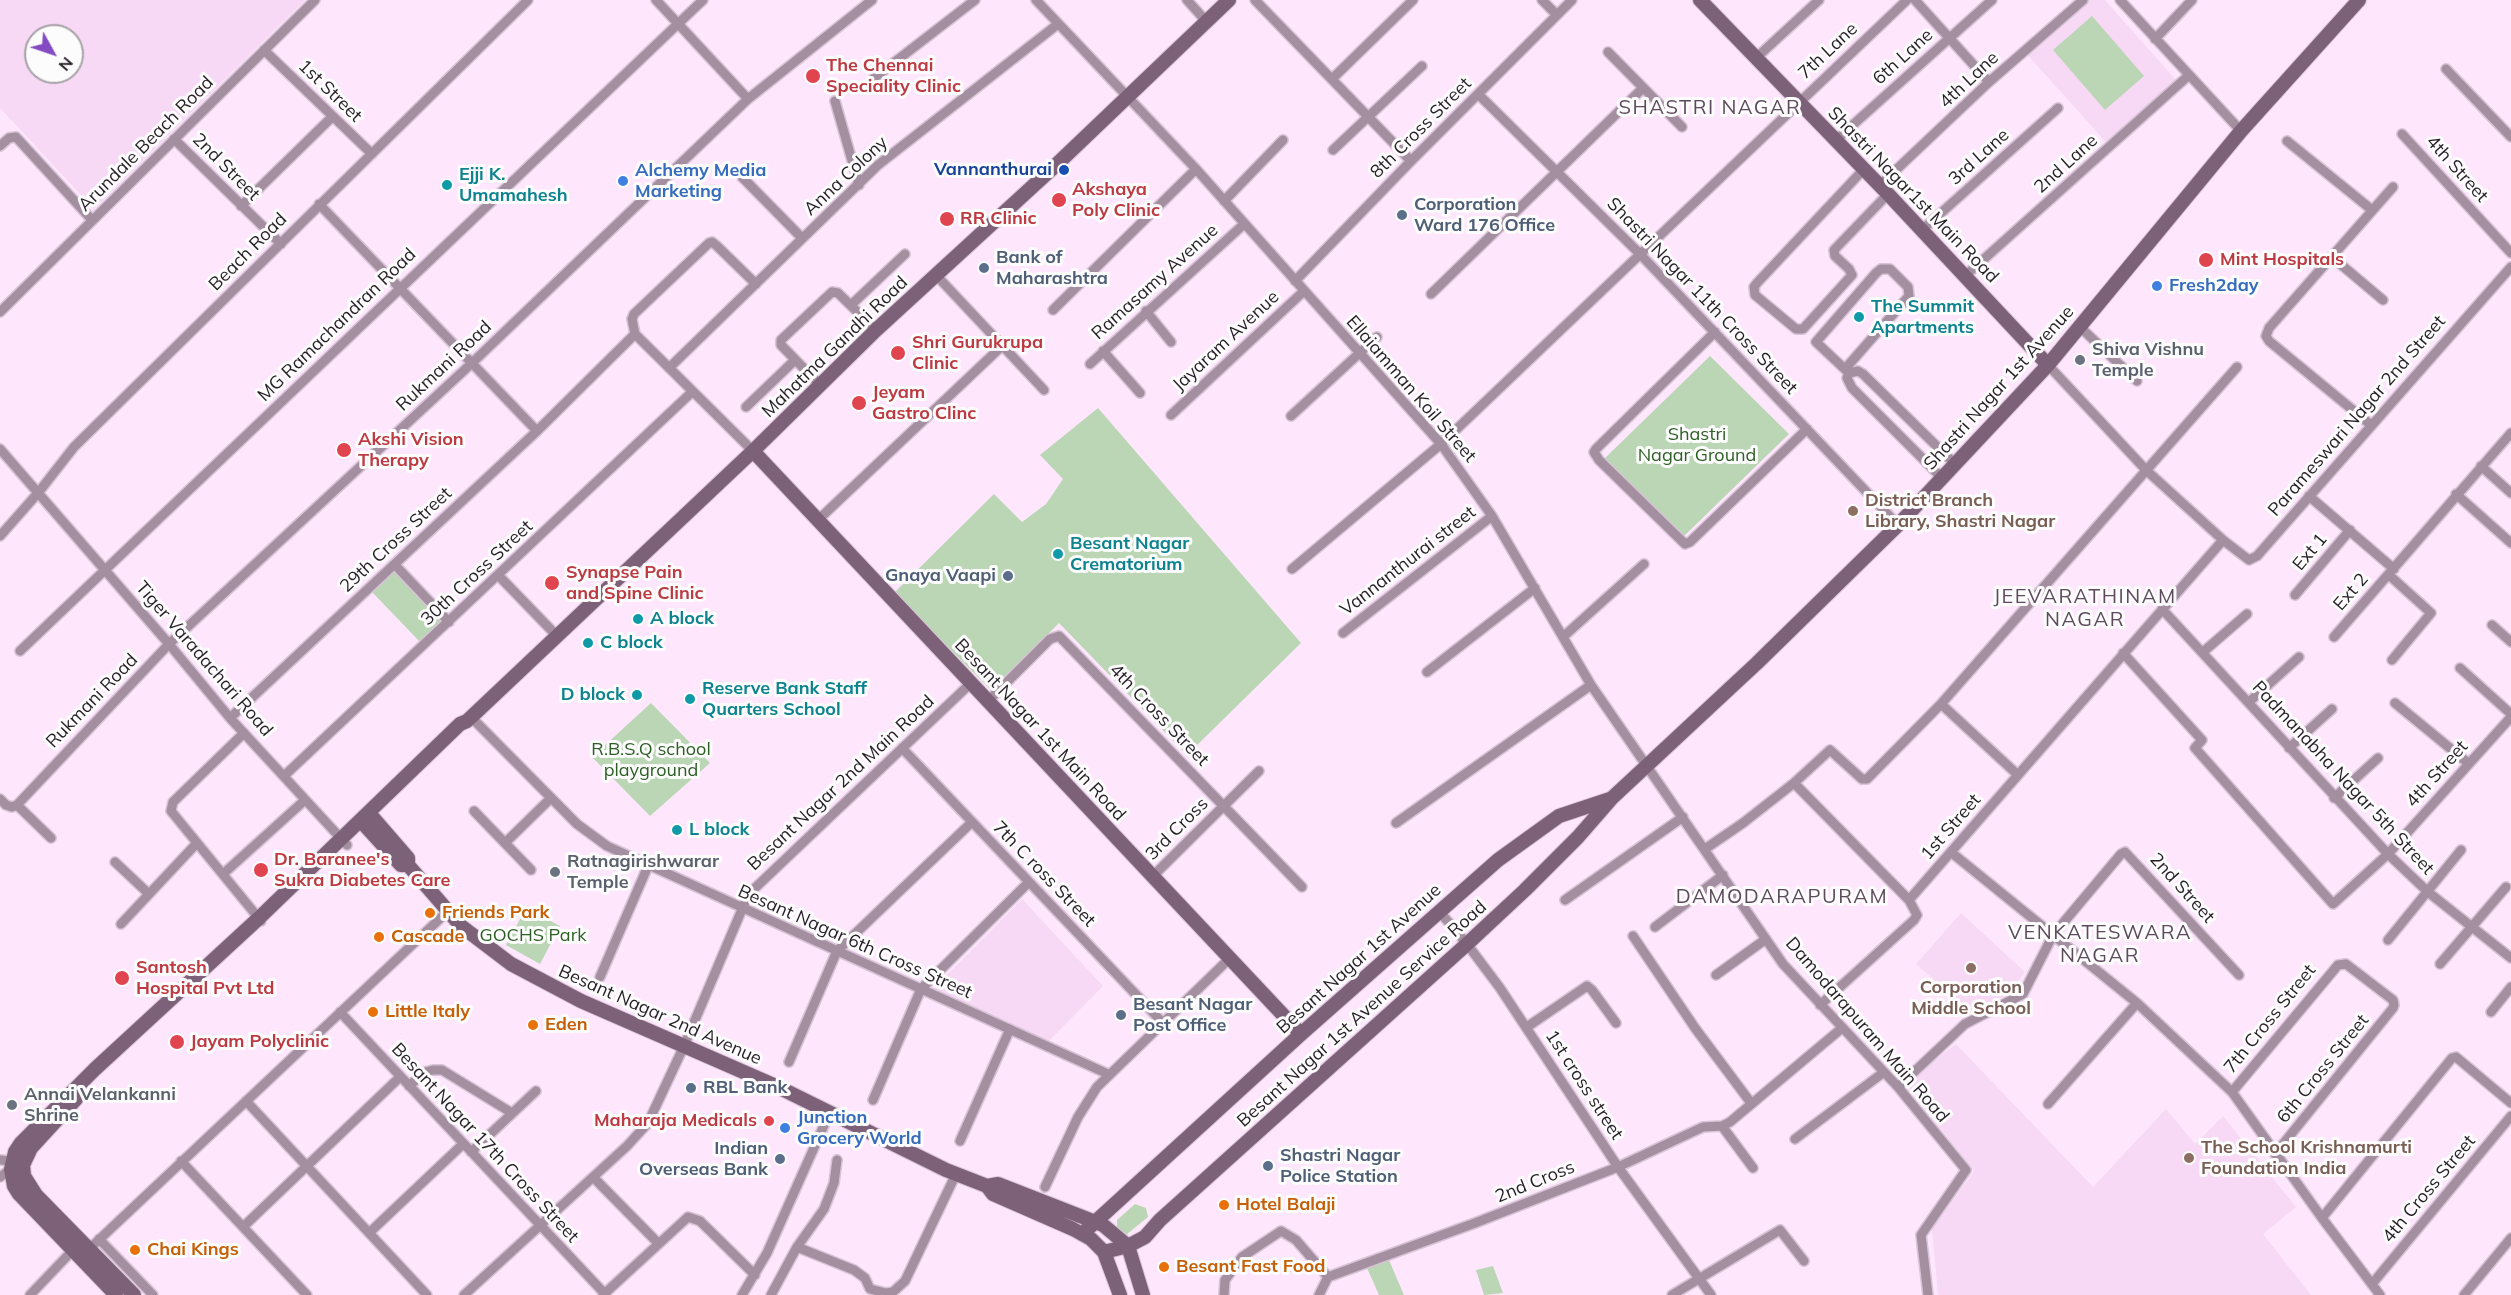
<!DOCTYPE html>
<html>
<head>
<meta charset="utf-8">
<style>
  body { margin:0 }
  #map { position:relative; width:2511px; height:1295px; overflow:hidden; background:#fee7fd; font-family:Mulish,sans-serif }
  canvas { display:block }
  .north { position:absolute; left:24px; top:24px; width:60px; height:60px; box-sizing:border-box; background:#fcfcfc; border:2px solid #a6a3a6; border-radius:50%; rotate:130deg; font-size:16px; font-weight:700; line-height:24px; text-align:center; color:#261e26 }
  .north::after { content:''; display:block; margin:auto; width:21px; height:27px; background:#844bc2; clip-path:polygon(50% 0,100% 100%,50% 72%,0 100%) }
</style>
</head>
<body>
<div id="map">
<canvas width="2511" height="1295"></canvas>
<div class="north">N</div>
</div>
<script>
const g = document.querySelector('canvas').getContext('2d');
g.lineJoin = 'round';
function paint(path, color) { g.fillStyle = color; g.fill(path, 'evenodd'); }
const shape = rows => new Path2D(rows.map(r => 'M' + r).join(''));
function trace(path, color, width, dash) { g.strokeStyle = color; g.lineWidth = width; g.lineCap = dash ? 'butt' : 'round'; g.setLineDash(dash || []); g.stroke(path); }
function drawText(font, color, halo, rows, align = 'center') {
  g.font = font + ' Mulish,sans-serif'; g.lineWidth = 6; g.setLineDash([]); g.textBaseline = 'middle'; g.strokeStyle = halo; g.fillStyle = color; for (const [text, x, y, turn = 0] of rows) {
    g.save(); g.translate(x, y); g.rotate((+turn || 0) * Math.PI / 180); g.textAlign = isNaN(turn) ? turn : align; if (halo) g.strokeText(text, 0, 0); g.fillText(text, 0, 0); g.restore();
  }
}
const built = shape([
  [0,0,305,0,94,209,0,108],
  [36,36,72,36,72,72,36,72],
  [2081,0,2105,0,2176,80,2106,142,2024,51],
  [1022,899,1103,986,1048,1042,928,994],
  [1961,913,2025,972,2009,993,1974,1015,1916,964],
  [1956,1044,2093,1187,2166,1109,2195,1144,2223,1116,2296,1207,2263,1234,2311,1295,1938,1295,1932,1229,1974,1171,1905,1083]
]);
const green = shape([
  [2092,16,2144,76,2105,110,2053,50],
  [1710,356,1789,434,1682,538,1605,458],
  [1098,408,1301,643,1187,755,1059,623,992,691,894,593,994,494,1022,522,1046,504,1063,479,1040,455],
  [396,568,446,620,421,643,371,591],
  [651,703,710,763,650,816,592,757],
  [526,908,560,926,540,964,506,945],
  [1135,1204,1146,1208,1148,1217,1126,1235,1117,1231,1117,1220],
  [1389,1260,1404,1295,1379,1295,1367,1268],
  [1493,1266,1503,1293,1484,1295,1476,1270]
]);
const street = shape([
  [656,0,748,99],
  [1036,0,1196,169,1441,444,1492,516,1591,685,1783,964,1898,1087,1966,1170,1921,1235,1928,1295],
  [1187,0,1206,21],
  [1255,0,1411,161],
  [1542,0,1557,15],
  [1915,0,1989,82],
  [2120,0,2241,131],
  [2155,39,2192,0],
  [264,50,372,154],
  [1608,52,1682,127],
  [1756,58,1819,0],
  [2446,69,2511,137],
  [874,78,975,0],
  [1332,79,1413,0],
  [1478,94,1639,253,1898,525],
  [835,101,859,185],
  [2402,134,2511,253],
  [174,139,281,244],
  [1836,140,1992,0],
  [2287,141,2372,210],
  [0,146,9,138,16,137,92,220],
  [1333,150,1422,66],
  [1864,169,1757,283,1754,287,1755,295,1796,329,1803,329,1852,275,1849,269,1835,256,1834,250,1888,194],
  [742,177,802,238],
  [1880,185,1989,82,2083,0],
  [1224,201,1283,140],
  [319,204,537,431],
  [241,206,332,117],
  [1922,230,2058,108],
  [2332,257,2383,300],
  [936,275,1044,390],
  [1965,276,2188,76],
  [1295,281,1411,161,1572,0],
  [1431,294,1643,88],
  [851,305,905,254],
  [1053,310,1196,169],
  [1146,311,1171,342],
  [0,312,315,0],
  [2080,327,2137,381],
  [1715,332,1596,449,1594,452,1599,460,1685,544,1690,542,1807,429],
  [1103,351,1140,393],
  [1090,364,1243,225],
  [2048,365,2146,470,2223,540,2249,560,2257,556,2511,267],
  [669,368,878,165,1058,24],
  [1845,369,1909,296,1908,287,1890,269,1881,269,1876,273,1816,342,1849,373],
  [1849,373,1847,378,1852,388,1943,479],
  [1849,373,1858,371,1863,374,1956,465],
  [819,384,781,345,781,340,832,292,838,293,876,330],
  [746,407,795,360],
  [1171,415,1304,291],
  [1291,416,1377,337],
  [2371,425,2269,341,2266,336,2269,328,2393,187],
  [0,449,169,644,230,718,347,845],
  [753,451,635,334,632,319,634,314,709,243,712,242,717,246,756,284],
  [2481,466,2511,493],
  [2456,494,2511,543],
  [2309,496,2394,569],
  [818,520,1002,346],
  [0,536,38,493,74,447,528,0],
  [395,565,449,622],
  [1292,569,1441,444,1907,0],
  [498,575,557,636],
  [2389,575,2431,613,2392,660],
  [2295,595,2350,530],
  [2162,609,2388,854,2428,892,2511,958],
  [2492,625,2511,642],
  [1343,633,1492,516],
  [1563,637,1644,564],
  [2334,637,2511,433],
  [20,651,703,0],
  [2203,652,2247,614],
  [2123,653,2202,740,2195,748,2333,904,2388,854,2511,717],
  [2460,668,2511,714],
  [1427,672,1535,588],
  [988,701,1050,639,1059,636,1302,887],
  [2249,702,2299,657],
  [2395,703,2468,763],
  [1941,704,2018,775],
  [471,717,577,824,607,846,1108,1074],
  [230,718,537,431,635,334],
  [244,733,173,802,171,811,261,921],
  [902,748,1162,1022],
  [2289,748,2332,709],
  [284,776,692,392],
  [1794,783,1909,900,1917,915,1914,920,1820,1005],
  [2334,798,2378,758],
  [0,799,6,805,12,807,17,805,169,644,472,363,748,99,872,0],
  [17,805,51,838],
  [474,811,531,870],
  [1396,823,1591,685],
  [505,843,551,798],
  [1705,849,1743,823,1794,783,1830,750,1862,779,1867,779,1941,704,2237,367],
  [1952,853,2137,1003,2232,1092,2322,1218,2380,1295],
  [115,862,149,894],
  [223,874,305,800],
  [1153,876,1259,771],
  [1565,900,1683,817],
  [1909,900,2223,540],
  [1439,911,1467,944,1500,988,1618,1167,1711,1295],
  [121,924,196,844],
  [1655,927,1723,875],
  [1633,936,1695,1028,1751,1103],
  [2388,940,2461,850],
  [2440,964,2506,887],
  [1716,975,1766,939],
  [600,977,648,866],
  [340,1012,606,1295],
  [2491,1012,2511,987],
  [1527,1027,1587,986,1592,990,1616,1023],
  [789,1062,837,951,972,822],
  [409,1086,425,1072,433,1070,442,1070,512,1113],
  [1898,1087,1965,1024,2023,994,2053,935,2121,854,2125,852,2239,975],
  [2232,1092,2338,965,2346,964,2393,1000,2394,1005,2393,1008,2275,1154],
  [873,1100,921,989,1029,882],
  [246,1101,427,1295],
  [2048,1104,2137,1003],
  [1722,1126,1730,1122,1842,1028],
  [1795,1139,1884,1072],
  [960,1141,1010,1029],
  [471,1152,536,1091],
  [0,1160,12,1161],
  [837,1160,834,1183,824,1209,797,1247,854,1270,865,1278,870,1289,886,1293,893,1292,905,1281,956,1174],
  [181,1161,307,1295],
  [0,1177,11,1169],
  [593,1177,658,1243],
  [1045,1187,1078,1117,1097,1087,1230,958],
  [2322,1218,2452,1058,2456,1057,2511,1103],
  [243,1227,400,1077],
  [369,1233,463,1144],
  [99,1239,153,1295],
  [86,1252,447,912],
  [2372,1284,2511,1116],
  [30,1295,73,1250],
  [464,1295,627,1146,648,1123,684,1046,746,900,755,888,971,683],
  [603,1295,688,1217,700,1221,755,1275],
  [742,1295,767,1253,830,1112],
  [771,1295,797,1247],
  [1224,1295,1225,1280,1242,1257,1281,1231,1296,1240,1328,1277],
  [1319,1295,1328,1277,1475,1223,1618,1167,1703,1127,1722,1126,1753,1168],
  [1672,1295,1780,1230,1804,1261],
  [2464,1295,2511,1238]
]);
const secondary = shape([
  [1700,0,1888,194,2048,365],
  [753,451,1301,1034],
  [369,813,408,858,408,865],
  [361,821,401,865,408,865,461,926,511,964,581,1001,778,1087,946,1170,987,1186,998,1184,1103,1225,1128,1246,1143,1295],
  [76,1099,31,1148,23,1165,24,1176,36,1195,134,1295],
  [987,1186,993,1194,1073,1229,1091,1239,1104,1252,1120,1295],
  [1082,1234,1301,1034,1498,860,1559,816,1610,799],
  [1104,1252,1128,1246,1145,1237,1160,1220,1467,944,1525,890,1578,837,1612,798,1757,663,1898,525,2048,365,2241,131,2359,0],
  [116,1295,19,1194,14,1186,11,1169,15,1152,21,1143,95,1069,259,918,460,724,467,721,753,451,876,330,1056,165,1229,0]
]);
const markers = [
  [813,76,8,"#e0444e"],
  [1064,170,6,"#1a4fb4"],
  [623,181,6,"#3f7fe0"],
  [447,185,6,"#0f9aa8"],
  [1059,200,8,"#e0444e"],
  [1402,215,6,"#5c6f8a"],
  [947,219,8,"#e0444e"],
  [2206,260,8,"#e0444e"],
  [984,268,6,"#5c6f8a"],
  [2157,286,6,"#3f7fe0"],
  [1859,317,6,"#0f9aa8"],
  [898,353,8,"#e0444e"],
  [2080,360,6,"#6b7280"],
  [859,403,8,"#e0444e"],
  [344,450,8,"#e0444e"],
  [1853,511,6,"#8d6e63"],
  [1058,554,6,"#0f9aa8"],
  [1008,576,6,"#5c6f8a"],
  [552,583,8,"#e0444e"],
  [638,619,6,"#0f9aa8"],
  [588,643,6,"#0f9aa8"],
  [637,695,6,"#0f9aa8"],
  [690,699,6,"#0f9aa8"],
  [677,830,6,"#0f9aa8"],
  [261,870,8,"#e0444e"],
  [555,872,6,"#6b7280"],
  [430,913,6,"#e8710a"],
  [379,937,6,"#e8710a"],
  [1971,968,6,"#8d6e63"],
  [122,978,8,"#e0444e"],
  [373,1012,6,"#e8710a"],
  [1121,1015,6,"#5c6f8a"],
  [533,1025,6,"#e8710a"],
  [177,1042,8,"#e0444e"],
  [691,1088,6,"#5c6f8a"],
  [12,1105,6,"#6b7280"],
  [769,1121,6,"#e0444e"],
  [785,1128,6,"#3f7fe0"],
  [2189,1158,6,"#8d6e63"],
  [780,1159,6,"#5c6f8a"],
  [1268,1166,6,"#5c6f8a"],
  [1224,1205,6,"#e8710a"],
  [135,1250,6,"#e8710a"],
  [1164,1267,6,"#e8710a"]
];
const streetNames = [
  ["7th Lane",1828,51,-43],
  ["6th Lane",1903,57,-42],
  ["4th Lane",1969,80,-43],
  ["1st Street",330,91,44],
  ["8th Cross Street",1421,128,-45],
  ["Arundale Beach Road",146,144,-45],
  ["3rd Lane",1979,157,-42],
  ["2nd Lane",2066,164,-42],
  ["2nd Street",226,167,45],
  ["4th Street",2457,169,48],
  ["Anna Colony",846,176,-43],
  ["Shastri Nagar1st Main Road",1913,195,46],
  ["Beach Road",248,252,-45],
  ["Ramasamy Avenue",1155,282,-42],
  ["Shastri Nagar 11th Cross Street",1702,296,46],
  ["MG Ramachandran Road",337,325,-44],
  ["Jayaram Avenue",1226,341,-43],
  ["Mahatma Gandhi Road",835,347,-44],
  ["Rukmani Road",444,366,-43],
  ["Shastri Nagar 1st Avenue",1999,388,-48],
  ["Ellaiamman Koil Street",1411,389,49],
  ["Parameswari Nagar 2nd Street",2357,416,-49],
  ["29th Cross Street",396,540,-43],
  ["Ext 1",2310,552,-50],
  ["Vannanthurai street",1408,561,-38],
  ["30th Cross Street",477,573,-43],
  ["Ext 2",2351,592,-49],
  ["Tiger Varadachari Road",204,659,49],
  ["Rukmani Road",92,701,-46],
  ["4th Cross Street",1159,715,46],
  ["Besant Nagar 1st Main Road",1040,730,47],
  ["4th Street",2437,774,-48],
  ["Padmanabha Nagar 5th Street",2343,778,47],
  ["Besant Nagar 2nd Main Road",841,783,-43],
  ["1st Street",1951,827,-49],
  ["3rd Cross",1177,829,-45],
  ["7th C ross Street",1044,874,46],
  ["2nd Street",2182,888,48],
  ["Besant Nagar 6th Cross Street",855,942,24],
  ["Besant Nagar 1st Avenue",1359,959,-42],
  ["Besant Nagar 1st Avenue Service Road",1362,1014,-42],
  ["Besant Nagar 2nd Avenue",660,1015,24],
  ["7th Cross Street",2270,1019,-51],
  ["Damodarapuram Main Road",1867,1030,49],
  ["6th Cross Street",2323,1069,-51],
  ["1st cross street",1584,1085,57],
  ["Besant Nagar 17th Cross Street",485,1143,47],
  ["2nd Cross",1535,1182,-22],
  ["4th Cross Street",2429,1189,-50]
];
const healthNames = [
  ["The Chennai",826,66],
  ["Speciality Clinic",826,87],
  ["Akshaya",1072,190],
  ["Poly Clinic",1072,211],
  ["RR Clinic",960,219],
  ["Mint Hospitals",2220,260],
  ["Shri Gurukrupa",912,343],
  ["Clinic",912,364],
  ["Jeyam",872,393],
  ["Gastro Clinc",872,414],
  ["Akshi Vision",358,440],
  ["Therapy",358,461],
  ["Synapse Pain",566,573],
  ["and Spine Clinic",566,594],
  ["Dr. Baranee's",274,860],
  ["Sukra Diabetes Care",274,881],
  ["Santosh",136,968],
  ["Hospital Pvt Ltd",136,989],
  ["Jayam Polyclinic",190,1042],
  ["Maharaja Medicals",757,1121,"right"]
];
const transitNames = [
  ["Vannanthurai",1052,170]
];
const shopNames = [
  ["Alchemy Media",635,171],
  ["Marketing",635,192],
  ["Fresh2day",2169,286],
  ["Junction",797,1118],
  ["Grocery World",797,1139]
];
const cultureNames = [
  ["Ejji K.",459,175],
  ["Umamahesh",459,196],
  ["The Summit",1871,307],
  ["Apartments",1871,328],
  ["Besant Nagar",1070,544],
  ["Crematorium",1070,565],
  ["A block",650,619],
  ["C block",600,643],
  ["Reserve Bank Staff",702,689],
  ["Quarters School",702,710],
  ["D block",625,695,"right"],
  ["L block",689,830]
];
const serviceNames = [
  ["Corporation",1414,205],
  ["Ward 176 Office",1414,226],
  ["Bank of",996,258],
  ["Maharashtra",996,279],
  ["Gnaya Vaapi",996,576,"right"],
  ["Besant Nagar",1133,1005],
  ["Post Office",1133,1026],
  ["RBL Bank",703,1088],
  ["Indian",768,1149,"right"],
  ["Overseas Bank",768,1170,"right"],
  ["Shastri Nagar",1280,1156],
  ["Police Station",1280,1177]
];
const worshipNames = [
  ["Shiva Vishnu",2092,350],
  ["Temple",2092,371],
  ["Ratnagirishwarar",567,862],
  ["Temple",567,883],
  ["Annai Velankanni",24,1095],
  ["Shrine",24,1116]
];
const parkNames = [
  ["Shastri",1697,435],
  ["Nagar Ground",1697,456],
  ["R.B.S.Q school",651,750],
  ["playground",651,771],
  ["GOCHS Park",533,936]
];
const educationNames = [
  ["District Branch",1865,501],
  ["Library, Shastri Nagar",1865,522],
  ["Corporation",1971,988,"center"],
  ["Middle School",1971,1009,"center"],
  ["The School Krishnamurti",2201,1148],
  ["Foundation India",2201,1169]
];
const foodNames = [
  ["Friends Park",442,913],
  ["Cascade",391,937],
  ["Little Italy",385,1012],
  ["Eden",545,1025],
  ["Hotel Balaji",1236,1205],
  ["Chai Kings",147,1250],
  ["Besant Fast Food",1176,1267]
];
const neighbourhoodNames = [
  ["SHASTRI NAGAR",1710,108],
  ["JEEVARATHINAM",2085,597],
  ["NAGAR",2085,620],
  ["DAMODARAPURAM",1782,897],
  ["VENKATESWARA",2100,933],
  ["NAGAR",2100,956]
];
paint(built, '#f7d9f5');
paint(green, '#bad6b5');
trace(street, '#d7c3d6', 12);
trace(secondary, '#d7c3d6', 16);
trace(street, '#a38f9f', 9);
trace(secondary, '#7d6178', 14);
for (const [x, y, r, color] of markers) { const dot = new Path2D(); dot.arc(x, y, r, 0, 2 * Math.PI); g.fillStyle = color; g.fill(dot); trace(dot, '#fcfcfc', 2); }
drawText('18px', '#261e26', '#fcfcfc', streetNames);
drawText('bold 18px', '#be3a42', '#fcfcfc', healthNames, 'left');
drawText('bold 18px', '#164399', '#fcfcfc', transitNames, 'right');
drawText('bold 18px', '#366cbe', '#fcfcfc', shopNames, 'left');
drawText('bold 18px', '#0d838f', '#fcfcfc', cultureNames, 'left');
drawText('bold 18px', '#4e5e75', '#fcfcfc', serviceNames, 'left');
drawText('bold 18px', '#5b616d', '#fcfcfc', worshipNames, 'left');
drawText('18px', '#2d5e25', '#fcfcfc', parkNames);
drawText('bold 18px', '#785e54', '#fcfcfc', educationNames, 'left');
drawText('bold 18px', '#c56008', '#fcfcfc', foodNames, 'left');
g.letterSpacing = '1.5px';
drawText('20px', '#5d4a5d', '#fcfcfc', neighbourhoodNames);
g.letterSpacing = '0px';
</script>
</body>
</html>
